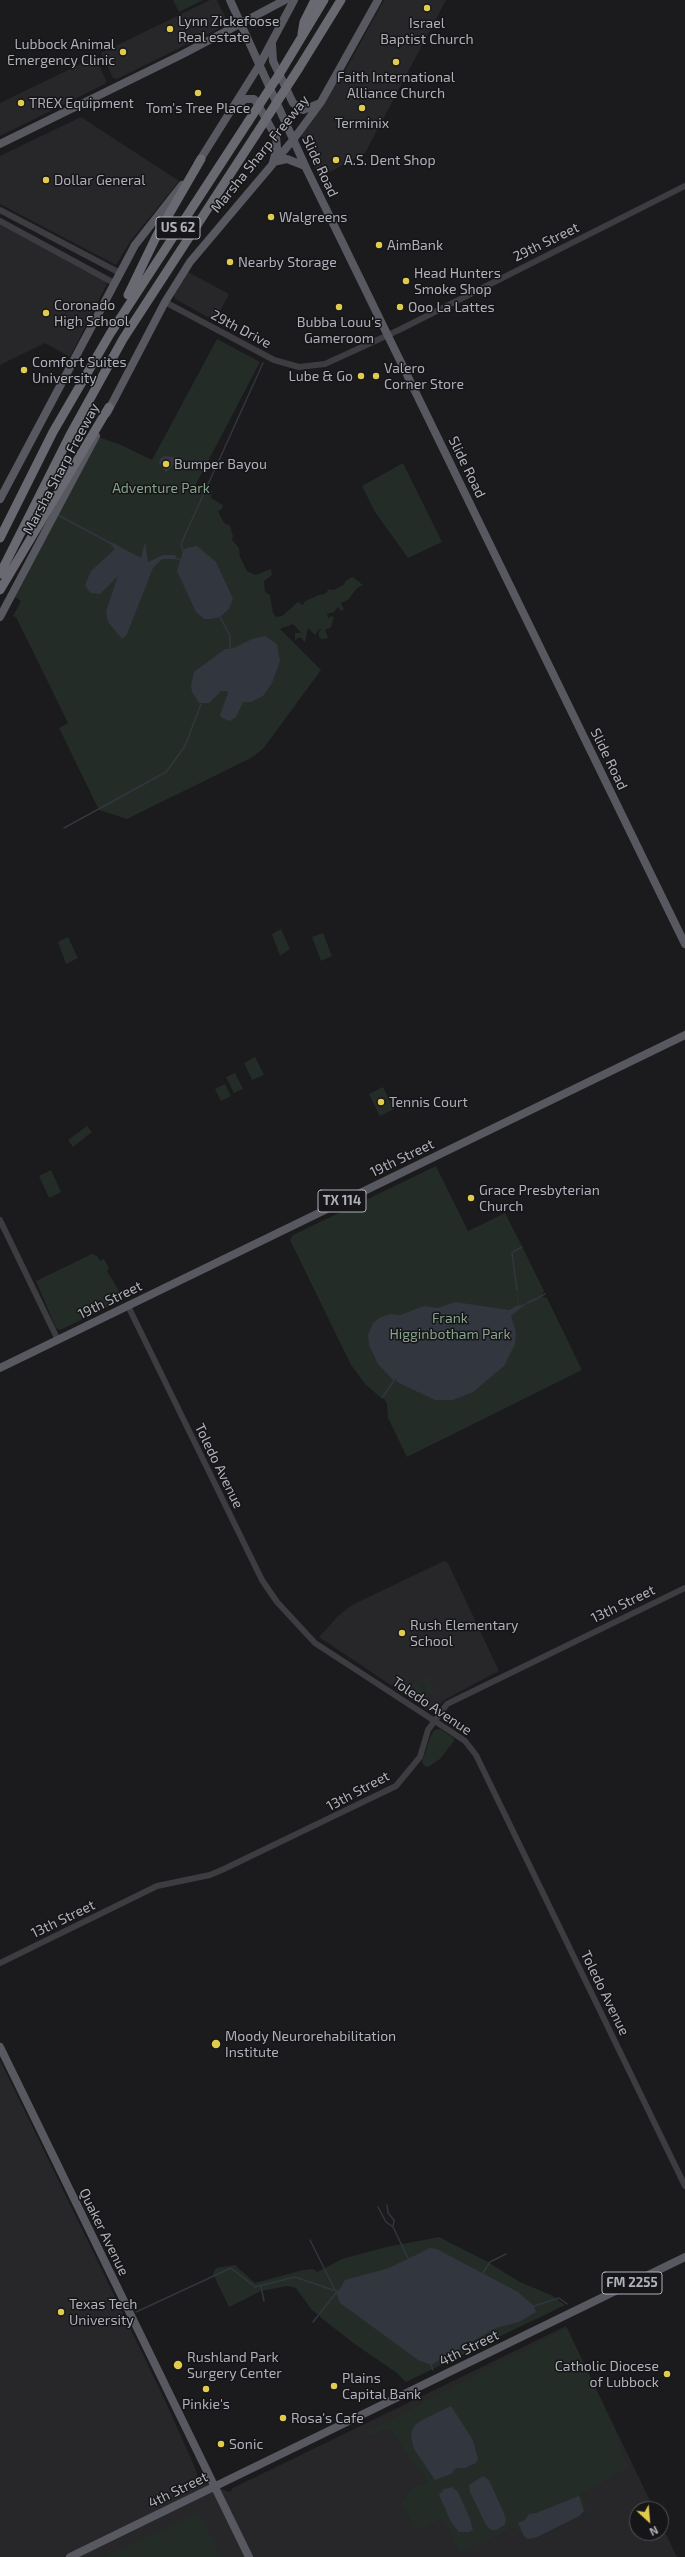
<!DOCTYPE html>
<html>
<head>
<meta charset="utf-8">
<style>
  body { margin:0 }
  #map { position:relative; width:685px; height:2557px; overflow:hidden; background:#1b1a1c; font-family:"Exo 2",sans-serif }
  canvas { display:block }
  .north { position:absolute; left:629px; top:2501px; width:40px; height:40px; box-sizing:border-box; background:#161517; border:1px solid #535358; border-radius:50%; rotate:154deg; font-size:11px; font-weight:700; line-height:16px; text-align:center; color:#aeb0ba }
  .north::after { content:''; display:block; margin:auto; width:14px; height:18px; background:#e1cb4d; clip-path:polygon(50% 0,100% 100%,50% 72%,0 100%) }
</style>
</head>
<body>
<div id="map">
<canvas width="685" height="2557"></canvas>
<div class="north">N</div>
</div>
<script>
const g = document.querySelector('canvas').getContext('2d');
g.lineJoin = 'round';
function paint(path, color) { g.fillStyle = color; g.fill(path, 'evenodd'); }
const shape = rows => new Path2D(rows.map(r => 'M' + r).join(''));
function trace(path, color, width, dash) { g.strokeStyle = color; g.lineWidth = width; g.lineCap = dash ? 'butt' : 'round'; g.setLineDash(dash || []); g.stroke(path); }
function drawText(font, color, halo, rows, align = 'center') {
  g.font = font + ' "Exo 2",sans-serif'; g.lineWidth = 3; g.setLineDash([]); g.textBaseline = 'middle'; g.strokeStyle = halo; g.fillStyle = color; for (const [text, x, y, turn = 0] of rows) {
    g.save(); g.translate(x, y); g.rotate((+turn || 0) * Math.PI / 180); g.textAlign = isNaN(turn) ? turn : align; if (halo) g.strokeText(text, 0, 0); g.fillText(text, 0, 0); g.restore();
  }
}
const built = shape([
  [210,0,217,0,225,17,225,23,222,27,117,79,113,78,101,53],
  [384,0,446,0,365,153,319,178,301,135,347,67],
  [95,57,106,80,105,84,0,136,0,103],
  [81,117,179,181,130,242,116,265,0,204,0,156],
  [0,224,108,282,70,357,45,343,0,365],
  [188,272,229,294,215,321,175,299,174,294],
  [444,1561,448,1563,499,1671,446,1699,431,1712,319,1637,338,1616,352,1605],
  [0,2060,163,2396,196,2470,199,2481,230,2492,233,2488,566,2326,654,2509,637,2509,637,2533,661,2533,661,2524,677,2557,0,2557]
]);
const green = shape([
  [173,0,203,0,179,12],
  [217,339,260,362,195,486,201,490,212,491,211,498,223,505,222,509,218,511,224,523,230,526,233,536,232,540,239,548,240,557,247,571,255,575,271,569,272,575,264,581,265,592,270,595,273,613,276,617,282,616,298,602,303,605,305,601,319,595,325,594,329,589,333,590,344,585,345,581,350,578,353,577,363,585,357,588,348,600,341,603,344,610,340,610,338,607,334,612,327,614,329,619,330,616,334,617,331,627,325,630,328,637,326,639,321,639,319,636,319,631,322,629,319,629,315,635,308,628,305,642,300,637,295,640,295,633,301,633,293,624,280,629,321,670,263,749,251,758,127,819,99,810,59,728,68,723,16,617,13,616,21,601,15,597,98,437,119,444,152,460],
  [403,463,442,542,408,558,375,512,362,486],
  [281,929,290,949,280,956,272,934],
  [323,933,332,956,321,961,312,937],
  [68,937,78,958,66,964,58,942],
  [255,1057,264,1075,252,1080,244,1063],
  [235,1073,243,1089,234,1093,226,1077],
  [225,1084,231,1096,221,1101,215,1089],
  [383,1087,394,1109,380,1116,369,1094],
  [87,1126,92,1132,73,1147,68,1140],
  [436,1166,468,1231,505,1213,522,1246,519,1248,523,1248,544,1291,541,1296,547,1298,582,1370,407,1457,388,1418,387,1404,383,1397,380,1397,366,1385,351,1365,290,1240,293,1235],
  [51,1170,61,1192,49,1198,39,1176],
  [92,1254,97,1256,100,1261,104,1259,109,1268,107,1271,122,1296,120,1301,60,1330,56,1328,36,1281],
  [428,1677,435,1691,429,1694,421,1680],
  [419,1681,426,1696,420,1699,412,1684],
  [440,1729,454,1738,454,1741,440,1759,428,1767,424,1766,422,1762,430,1738,434,1730],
  [439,2237,486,2261,520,2282,551,2295,565,2305,406,2382,397,2373,356,2345,320,2317,320,2313,317,2314,311,2309,296,2288,287,2286,261,2291,229,2307,214,2276,212,2276,216,2268,235,2265,255,2283,303,2270,313,2269,317,2272,342,2259,386,2247],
  [567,2328,616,2432,628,2468,581,2494,586,2509,581,2516,533,2540,526,2540,515,2527,462,2552,458,2550,446,2523,439,2520,421,2530,414,2527,401,2502,414,2487,427,2483,422,2471,410,2459,391,2429,368,2435,368,2431],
  [199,2513,221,2557,103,2557,191,2516]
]);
const water = shape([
  [164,456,176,457,179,459,166,472,159,463,160,459],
  [145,542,148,562,163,555,175,555,177,559,162,559,153,568,127,634,122,639,108,622,106,611,118,576,100,594,90,593,85,585,91,571,115,549,111,545,113,543,141,558],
  [197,546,216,562,233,599,229,609,220,617,210,619,204,619,196,612,177,571,183,551,186,548],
  [265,636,277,644,280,661,272,683,263,696,251,702,243,702,236,717,230,721,222,718,220,715,228,693,227,691,221,691,209,703,199,703,192,692,191,685,194,672,225,649,234,648,252,639],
  [517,1290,519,1306,527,1303,511,1316,516,1332,515,1344,504,1366,473,1392,453,1400,435,1400,403,1385,396,1381,397,1378,393,1380,378,1364,369,1345,368,1335,373,1323,379,1318,390,1314,400,1315,424,1306,438,1308,455,1302,509,1310,518,1305],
  [430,2248,437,2249,518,2292,534,2306,536,2312,519,2322,496,2328,431,2365,418,2360,340,2303,336,2291,339,2290,345,2280,389,2268],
  [451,2406,473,2440,478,2459,476,2463,465,2468,456,2468,451,2474,435,2480,414,2449,411,2438,412,2430,415,2425,424,2419],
  [483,2476,489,2480,506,2518,505,2525,496,2530,491,2530,486,2525,470,2492,469,2485],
  [452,2487,458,2492,470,2519,473,2530,469,2532,459,2532,451,2522,439,2495,444,2489],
  [579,2496,584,2511,579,2516,537,2537,528,2539,524,2536,518,2523,525,2520,529,2514,536,2513]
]);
const stream = shape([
  [58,515,112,544],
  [183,551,181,544,263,363],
  [177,559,181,560],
  [220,617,230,636,230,648],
  [64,828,166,772,185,746,201,704],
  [513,1252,522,1247],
  [512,1253,517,1290],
  [539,1297,545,1294],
  [527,1303,538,1298],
  [382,1398,396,1378],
  [387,2205,388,2213,394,2220,393,2227,408,2258],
  [378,2207,386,2222,393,2227],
  [310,2240,335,2290],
  [483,2273,490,2262,506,2254],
  [261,2286,264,2301],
  [534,2306,559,2298,567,2304],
  [136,2312,231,2268,255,2287,295,2277,336,2291],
  [313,2322,336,2293],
  [431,2365,433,2370]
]);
const minor = shape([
  [0,210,120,273],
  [0,221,114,283],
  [165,302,274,360,299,367,325,364,399,330,685,186],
  [0,1220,58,1340],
  [128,1306,262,1580,277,1602,315,1643,450,1731,465,1741,476,1755,685,2186],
  [0,1963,157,1886,210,1875,224,1869,396,1786,420,1757,428,1730,447,1704,685,1588]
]);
const major = shape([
  [230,0,307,170,685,944],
  [272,44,273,61,293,103,303,110,318,104],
  [237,106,245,99,254,99,257,103,276,137,277,148,273,162,287,159,305,166],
  [0,144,183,54,285,0],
  [198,163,260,64,294,0],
  [107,413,165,302,190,262,293,140,321,102,378,0],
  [0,499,135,245,182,185],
  [0,617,96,436],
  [0,1368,685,1035],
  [0,2047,249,2557],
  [70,2557,685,2257]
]);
const highway = shape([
  [302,34,304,22,315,0],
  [299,68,341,0],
  [280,73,324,0],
  [128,295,157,235,201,159],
  [0,538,53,432,110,334,248,122],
  [0,574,70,435,123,339,255,136],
  [0,590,109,407]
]);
const highwayBridge = shape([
  [248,122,280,73],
  [255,136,299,68]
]);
const markers = [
  [427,8,4,"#e1cb4d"],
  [170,29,4,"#e1cb4d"],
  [123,52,4,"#e1cb4d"],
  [396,62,4,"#e1cb4d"],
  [198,93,4,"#e1cb4d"],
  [21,103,4,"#e1cb4d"],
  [362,108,4,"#e1cb4d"],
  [336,160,4,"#e1cb4d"],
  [46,180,4,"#e1cb4d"],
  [271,217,4,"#e1cb4d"],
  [379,245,4,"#e1cb4d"],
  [230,262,4,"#e1cb4d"],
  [406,281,4,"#e1cb4d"],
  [339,307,4,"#e1cb4d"],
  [400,307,4,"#e1cb4d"],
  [46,313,4,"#e1cb4d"],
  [24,370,4,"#e1cb4d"],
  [361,376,4,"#e1cb4d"],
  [376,376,4,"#e1cb4d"],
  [166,464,4,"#e1cb4d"],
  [381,1102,4,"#e1cb4d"],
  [471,1198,4,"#e1cb4d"],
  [402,1633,4,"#e1cb4d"],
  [216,2044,5,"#e1cb4d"],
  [61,2312,4,"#e1cb4d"],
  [178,2365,5,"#e1cb4d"],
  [667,2374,4,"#e1cb4d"],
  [334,2386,4,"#e1cb4d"],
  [206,2389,4,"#e1cb4d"],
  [283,2418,4,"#e1cb4d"],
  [221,2444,4,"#e1cb4d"]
];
const shields = [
  [178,228,44],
  [342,1201,48],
  [632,2283,60]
];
const shieldNames = [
  ["US 62",178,228],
  ["TX 114",342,1201],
  ["FM 2255",632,2283]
];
const poiNames = [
  ["Lynn Zickefoose",178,21],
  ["Real estate",178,37],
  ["Israel",427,23,"center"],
  ["Baptist Church",427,39,"center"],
  ["Lubbock Animal",115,44,"right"],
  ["Emergency Clinic",115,60,"right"],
  ["Faith International",396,77,"center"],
  ["Alliance Church",396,93,"center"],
  ["TREX Equipment",29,103],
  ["Tom's Tree Place",198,108,"center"],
  ["Terminix",362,123,"center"],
  ["A.S. Dent Shop",344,160],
  ["Dollar General",54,180],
  ["Walgreens",279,217],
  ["AimBank",387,245],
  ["Nearby Storage",238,262],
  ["Head Hunters",414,273],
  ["Smoke Shop",414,289],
  ["Coronado",54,305],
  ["High School",54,321],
  ["Ooo La Lattes",408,307],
  ["Bubba Louu's",339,322,"center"],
  ["Gameroom",339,338,"center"],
  ["Comfort Suites",32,362],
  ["University",32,378],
  ["Valero",384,368],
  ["Corner Store",384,384],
  ["Lube & Go",353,376,"right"],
  ["Bumper Bayou",174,464],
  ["Tennis Court",389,1102],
  ["Grace Presbyterian",479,1190],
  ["Church",479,1206],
  ["Rush Elementary",410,1625],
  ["School",410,1641],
  ["Moody Neurorehabilitation",225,2036],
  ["Institute",225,2052],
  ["Texas Tech",69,2304],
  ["University",69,2320],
  ["Rushland Park",187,2357],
  ["Surgery Center",187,2373],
  ["Catholic Diocese",659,2366,"right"],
  ["of Lubbock",659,2382,"right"],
  ["Plains",342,2378],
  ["Capital Bank",342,2394],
  ["Pinkie's",206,2404,"center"],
  ["Rosa's Cafe",291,2418],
  ["Sonic",229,2444]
];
const streetNames = [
  ["Marsha Sharp Freeway",260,154,-51],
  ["Slide Road",320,166,65],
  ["29th Street",546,242,-26],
  ["29th Drive",241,329,28],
  ["Slide Road",467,467,64],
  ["Marsha Sharp Freeway",61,469,-62],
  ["Slide Road",609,759,64],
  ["19th Street",402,1158,-26],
  ["19th Street",110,1300,-26],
  ["Toledo Avenue",219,1466,64],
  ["13th Street",623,1604,-26],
  ["Toledo Avenue",432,1706,34],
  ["13th Street",358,1791,-28],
  ["13th Street",63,1919,-26],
  ["Toledo Avenue",605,1993,64],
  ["Quaker Avenue",104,2232,64],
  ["4th Street",469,2348,-26],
  ["4th Street",178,2490,-26]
];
const parkNames = [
  ["Adventure Park",161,488],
  ["Frank",450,1318],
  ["Higginbotham Park",450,1334]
];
paint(built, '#272629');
paint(green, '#242c27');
paint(water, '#31363f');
trace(stream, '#31363f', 1.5);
trace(minor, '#3c3c41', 6);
trace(major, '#585860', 8);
trace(highway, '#686971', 9);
trace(highwayBridge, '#686971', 9);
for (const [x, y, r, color] of markers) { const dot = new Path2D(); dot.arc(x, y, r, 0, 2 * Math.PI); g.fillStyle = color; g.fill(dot); trace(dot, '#161517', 1.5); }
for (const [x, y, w] of shields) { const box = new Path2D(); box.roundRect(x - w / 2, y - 11, w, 22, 3); g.fillStyle = '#161517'; g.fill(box); trace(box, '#aeb0ba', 1); }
drawText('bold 13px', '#aeb0ba', null, shieldNames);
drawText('14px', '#aeb0ba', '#161517', poiNames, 'left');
drawText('14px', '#aeb0ba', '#161517', streetNames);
drawText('14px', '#87a38e', '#161517', parkNames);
</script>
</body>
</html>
